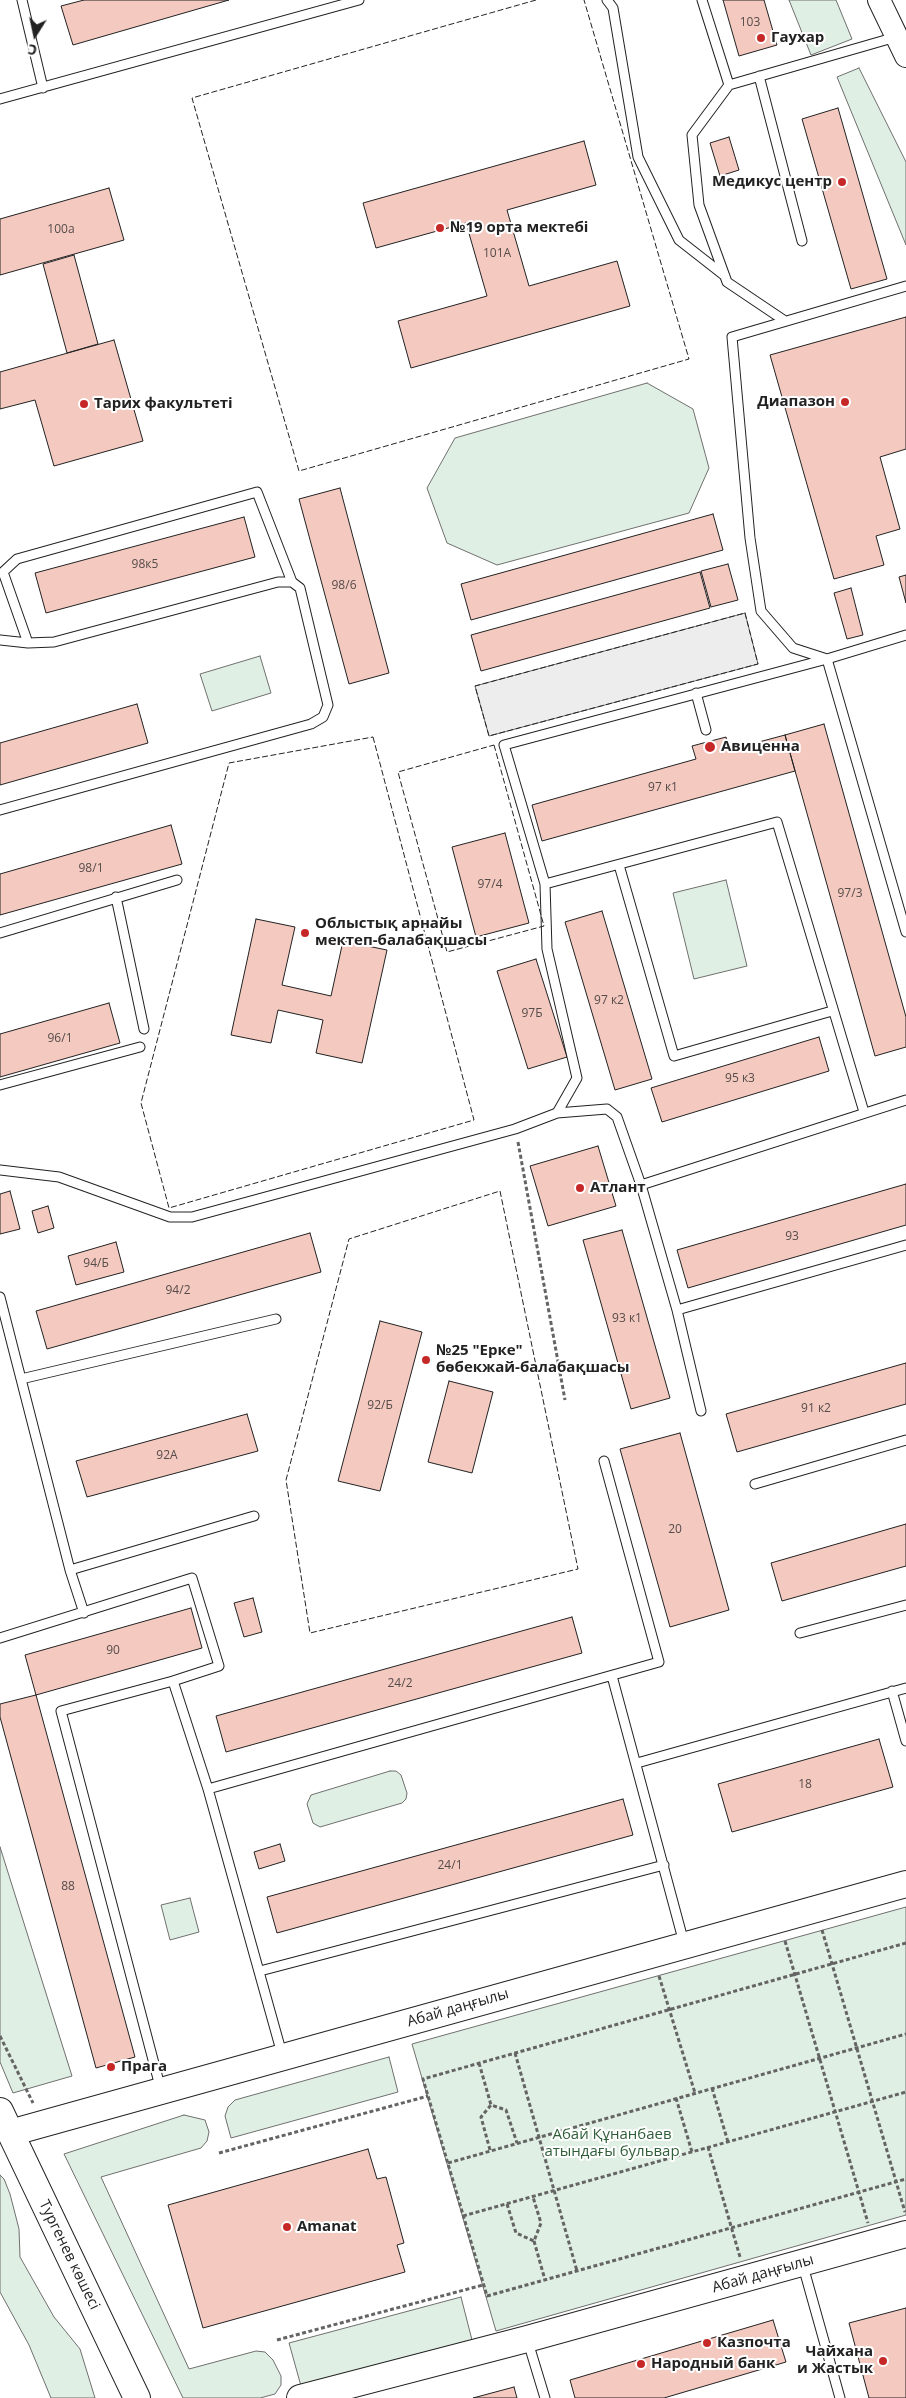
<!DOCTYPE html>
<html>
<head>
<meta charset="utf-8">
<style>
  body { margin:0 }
  #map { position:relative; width:906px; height:2398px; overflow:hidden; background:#fff; font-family:"Open Sans",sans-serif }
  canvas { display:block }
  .north { position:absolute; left:10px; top:10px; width:50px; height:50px; -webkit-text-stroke:4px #fff; paint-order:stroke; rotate:190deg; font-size:14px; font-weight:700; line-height:20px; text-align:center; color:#222 }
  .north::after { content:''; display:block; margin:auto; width:18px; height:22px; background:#222; clip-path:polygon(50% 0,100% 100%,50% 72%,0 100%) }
</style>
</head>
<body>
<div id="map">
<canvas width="906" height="2398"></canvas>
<div class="north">С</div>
</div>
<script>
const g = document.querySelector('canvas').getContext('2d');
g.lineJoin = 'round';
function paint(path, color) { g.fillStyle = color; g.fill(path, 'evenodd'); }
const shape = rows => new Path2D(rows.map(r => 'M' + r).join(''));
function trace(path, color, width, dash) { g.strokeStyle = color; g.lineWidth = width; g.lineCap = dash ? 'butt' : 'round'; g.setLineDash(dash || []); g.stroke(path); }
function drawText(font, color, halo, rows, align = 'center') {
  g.font = font + ' "Open Sans",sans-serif'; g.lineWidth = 4; g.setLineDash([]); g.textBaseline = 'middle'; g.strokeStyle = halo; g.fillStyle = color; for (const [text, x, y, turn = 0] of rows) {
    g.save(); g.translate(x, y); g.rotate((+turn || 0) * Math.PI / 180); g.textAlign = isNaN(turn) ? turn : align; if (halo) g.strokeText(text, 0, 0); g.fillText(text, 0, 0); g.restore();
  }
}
const green = shape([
  [789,0,836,0,852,39,811,55,789,0],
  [859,68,906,162,906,245,837,77,859,68],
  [647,383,693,409,709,468,689,513,497,565,447,543,427,488,455,438,647,383],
  [260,656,271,693,212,711,200,674,260,656],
  [726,880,747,966,694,979,673,893,726,880],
  [390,1771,396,1771,401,1775,407,1793,406,1799,402,1803,320,1827,313,1823,307,1804,311,1795,390,1771],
  [0,1847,72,2076,13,2093,0,2062,0,1847],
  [190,1898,199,1932,170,1940,161,1905,190,1898],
  [906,1907,906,2215,496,2331,412,2044,906,1907],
  [389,2057,398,2092,231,2138,225,2116,228,2107,235,2100,389,2057],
  [184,2115,205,2120,209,2132,207,2141,201,2148,101,2177,189,2369,256,2351,265,2352,273,2360,281,2376,281,2385,275,2394,260,2398,183,2398,64,2154,184,2115],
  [0,2175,4,2179,10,2194,19,2229,20,2257,54,2317,80,2349,95,2398,51,2398,29,2345,0,2292,0,2175],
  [461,2297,472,2340,301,2386,289,2343,461,2297]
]);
const parking = shape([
  [745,613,758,664,489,736,475,686,745,613]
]);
const building = shape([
  [84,0,229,0,73,45,61,6,84,0],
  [723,0,764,0,777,45,739,56,723,0],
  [838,108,887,279,851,289,802,119,838,108],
  [729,137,739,170,720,176,710,143,729,137],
  [584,141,596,185,507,210,529,286,617,261,630,306,411,368,398,321,487,296,466,223,376,248,363,203,584,141],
  [109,188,124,240,0,275,0,219,109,188],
  [74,255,98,344,67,353,43,264,74,255],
  [906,317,906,449,880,457,900,529,876,536,884,565,834,579,770,355,906,317],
  [114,340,143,441,54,466,35,400,0,409,0,372,114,340],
  [340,488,389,673,349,684,299,499,340,488],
  [713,514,723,550,471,620,461,584,713,514],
  [244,517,255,557,46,613,35,573,244,517],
  [728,564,738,600,711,607,701,571,728,564],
  [700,572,710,608,481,671,471,635,700,572],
  [906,575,906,603,899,577,906,575],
  [851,588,863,635,847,639,834,593,851,588],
  [137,704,148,743,0,785,0,743,137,704],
  [824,724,906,1017,906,1047,875,1056,785,735,824,724],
  [785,735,795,771,542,841,532,805,696,759,692,746,726,737,729,750,785,735],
  [171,825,182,864,0,915,0,874,171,825],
  [505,833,529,923,476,937,452,847,505,833],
  [602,911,652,1079,615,1090,565,922,602,911],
  [256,919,295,927,282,985,331,996,343,941,387,950,362,1063,316,1053,323,1020,278,1010,271,1043,231,1035,256,919],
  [536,959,567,1057,528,1069,497,971,536,959],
  [109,1003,120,1043,0,1077,0,1034,109,1003],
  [819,1037,829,1071,662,1122,651,1088,819,1037],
  [598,1146,616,1206,548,1226,530,1166,598,1146],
  [906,1184,906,1225,688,1288,677,1250,906,1184],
  [10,1191,20,1229,0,1234,0,1194,10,1191],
  [48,1206,54,1228,38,1233,32,1211,48,1206],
  [622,1230,670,1398,631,1409,583,1240,622,1230],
  [310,1233,321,1272,47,1349,36,1311,310,1233],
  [116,1242,124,1272,76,1285,68,1256,116,1242],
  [380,1321,422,1332,380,1491,338,1481,380,1321],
  [906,1363,906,1404,737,1452,726,1414,906,1363],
  [449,1381,493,1392,472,1473,428,1462,449,1381],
  [247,1414,258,1451,87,1497,76,1461,247,1414],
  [680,1433,729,1610,670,1627,620,1449,680,1433],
  [906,1524,906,1566,782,1601,771,1563,906,1524],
  [253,1598,262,1632,244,1637,234,1603,253,1598],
  [191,1608,202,1648,36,1695,25,1655,191,1608],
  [572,1617,582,1653,226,1752,216,1716,572,1617],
  [36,1695,135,2057,96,2068,0,1717,0,1704,36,1695],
  [879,1739,893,1787,732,1832,718,1784,879,1739],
  [623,1799,633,1835,277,1933,267,1897,623,1799],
  [280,1844,285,1861,259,1869,254,1852,280,1844],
  [368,2149,377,2179,386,2177,404,2243,397,2245,405,2272,203,2328,168,2205,368,2149],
  [906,2308,906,2398,869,2398,849,2323,906,2308],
  [773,2320,786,2362,664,2398,575,2398,570,2380,773,2320],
  [514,2387,517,2398,473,2398,514,2387]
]);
const path = shape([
  [518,1142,565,1400],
  [822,1930,905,2212],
  [785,1941,868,2223],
  [906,1943,423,2079,487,2296,906,2179],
  [659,1976,695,2093],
  [0,2036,33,2103],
  [515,2053,577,2271],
  [479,2063,491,2105],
  [712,2088,728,2142],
  [676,2098,692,2152],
  [708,2147,740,2257],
  [490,2150,481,2117,491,2105,506,2110,517,2143],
  [219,2153,428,2096],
  [448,2163,906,2034],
  [507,2204,516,2233,534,2241,541,2223,533,2197],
  [463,2216,906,2092],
  [534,2241,545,2280],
  [277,2340,483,2285]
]);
const service = shape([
  [22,0,43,88],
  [607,0,613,8,638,157,679,240,725,276],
  [702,0,729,85],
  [759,76,802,241],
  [0,99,359,0],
  [906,286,732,337,750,538,761,611,793,648,827,659,906,932],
  [785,321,727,282,699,205,692,135,729,85,896,37],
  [0,640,28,643,54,642,278,582,292,582,300,588,328,705,323,717,311,724,0,810],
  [28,643,3,572,17,559,257,492,292,582],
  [696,693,706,730],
  [619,865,674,1056,832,1011],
  [545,884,777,822,864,1112],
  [116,897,144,1029],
  [0,933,177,880],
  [0,1085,140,1047],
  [557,1113,577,1078,547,949,545,884,504,745,827,659,906,635],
  [0,1170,59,1177,170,1217,192,1217,515,1129,557,1113,607,1109,617,1117,641,1185,677,1310,701,1411],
  [641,1185,906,1100],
  [0,1297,21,1379],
  [677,1310,906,1245],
  [755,1484,906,1440],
  [70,1570,254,1516],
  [84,1613,70,1570,21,1379,276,1319],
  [800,1633,906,1605],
  [0,1638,192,1578,219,1666,173,1681,208,1789,282,2054],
  [612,1676,684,1943],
  [892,1691,906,1741],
  [637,1763,906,1688],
  [208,1789,659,1662,604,1461],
  [260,1971,664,1865],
  [161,2090,61,1711,173,1681],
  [803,2266,840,2398],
  [528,2342,545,2398]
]);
const tertiary = shape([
  [879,0,906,56]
]);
const secondary = shape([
  [0,2111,137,2398],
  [10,2133,906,1884],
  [300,2398,527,2339,906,2234]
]);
const fence = shape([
  [536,0,192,98,299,471,689,359,584,0],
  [745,613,758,664,489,736,475,686,745,613],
  [373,737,474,1120,169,1208,141,1103,229,763,373,737],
  [494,745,544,926,447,952,398,772,494,745],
  [500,1191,578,1569,310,1633,286,1480,349,1239,500,1191]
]);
const markers = [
  [761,38,5,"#c62828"],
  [842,182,5,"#c62828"],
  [440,228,5,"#c62828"],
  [845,402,5,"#c62828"],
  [84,404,5,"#c62828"],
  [710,747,6,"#c62828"],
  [305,933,5,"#c62828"],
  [580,1188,5,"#c62828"],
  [426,1360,5,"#c62828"],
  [111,2067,5,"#c62828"],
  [287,2227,5,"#c62828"],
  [707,2343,5,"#c62828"],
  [883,2361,5,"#c62828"],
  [641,2364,5,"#c62828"]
];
const numberNames = [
  ["103",750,23],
  ["100а",61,230],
  ["101А",497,254],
  ["98к5",145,565],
  ["98/6",344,586],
  ["97 к1",663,788],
  ["98/1",91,869],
  ["97/4",490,885],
  ["97/3",850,894],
  ["97 к2",609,1001],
  ["97Б",532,1014],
  ["96/1",60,1039],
  ["95 к3",740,1079],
  ["93",792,1237],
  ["94/Б",96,1264],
  ["94/2",178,1291],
  ["93 к1",627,1319],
  ["92/Б",380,1406],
  ["91 к2",816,1409],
  ["92А",167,1456],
  ["20",675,1530],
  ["90",113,1651],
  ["24/2",400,1684],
  ["18",805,1785],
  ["24/1",450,1866],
  ["88",68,1887]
];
const poiNames = [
  ["Гаухар",771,38],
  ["Медикус центр",832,182,"right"],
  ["№19 орта мектебі",450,228],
  ["Диапазон",835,402,"right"],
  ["Тарих факультеті",94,404],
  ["Авиценна",721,747],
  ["Облыстық арнайы",315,924],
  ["мектеп-балабақшасы",315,941],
  ["Атлант",590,1188],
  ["№25 \"Ерке\"",436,1351],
  ["бөбекжай-балабақшасы",436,1368],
  ["Прага",121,2067],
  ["Amanat",297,2227],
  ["Казпочта",717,2343],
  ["Чайхана",873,2352,"right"],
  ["и Жастык",873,2369,"right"],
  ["Народный банк",651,2364]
];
const streetNames = [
  ["Абай даңғылы",458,2008,-16],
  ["Тургенев көшесі",69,2255,64],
  ["Абай даңғылы",763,2274,-16]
];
const parkNames = [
  ["Абай Құнанбаев",612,2135],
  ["атындағы бульвар",612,2152]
];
paint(green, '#e0efe3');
trace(green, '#6f6f6f', 1);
paint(parking, '#ededed');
trace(parking, '#6f6f6f', 1);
paint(building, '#f3c9c0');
trace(building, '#222', 1);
trace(service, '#222', 11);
trace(tertiary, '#222', 24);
trace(secondary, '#222', 28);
trace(path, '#646464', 3, [4, 2.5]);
trace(service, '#fff', 9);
trace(tertiary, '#fff', 22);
trace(secondary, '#fff', 26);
trace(fence, '#222', 1, [6, 2.5]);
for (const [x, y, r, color] of markers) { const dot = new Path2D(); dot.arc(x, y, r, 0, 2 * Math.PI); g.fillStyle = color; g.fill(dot); trace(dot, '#fff', 2); }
drawText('12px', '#564c4a', null, numberNames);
drawText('bold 15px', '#222', '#fff', poiNames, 'left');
drawText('15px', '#222', '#fff', streetNames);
drawText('15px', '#2f5e38', '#fff', parkNames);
</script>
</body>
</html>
